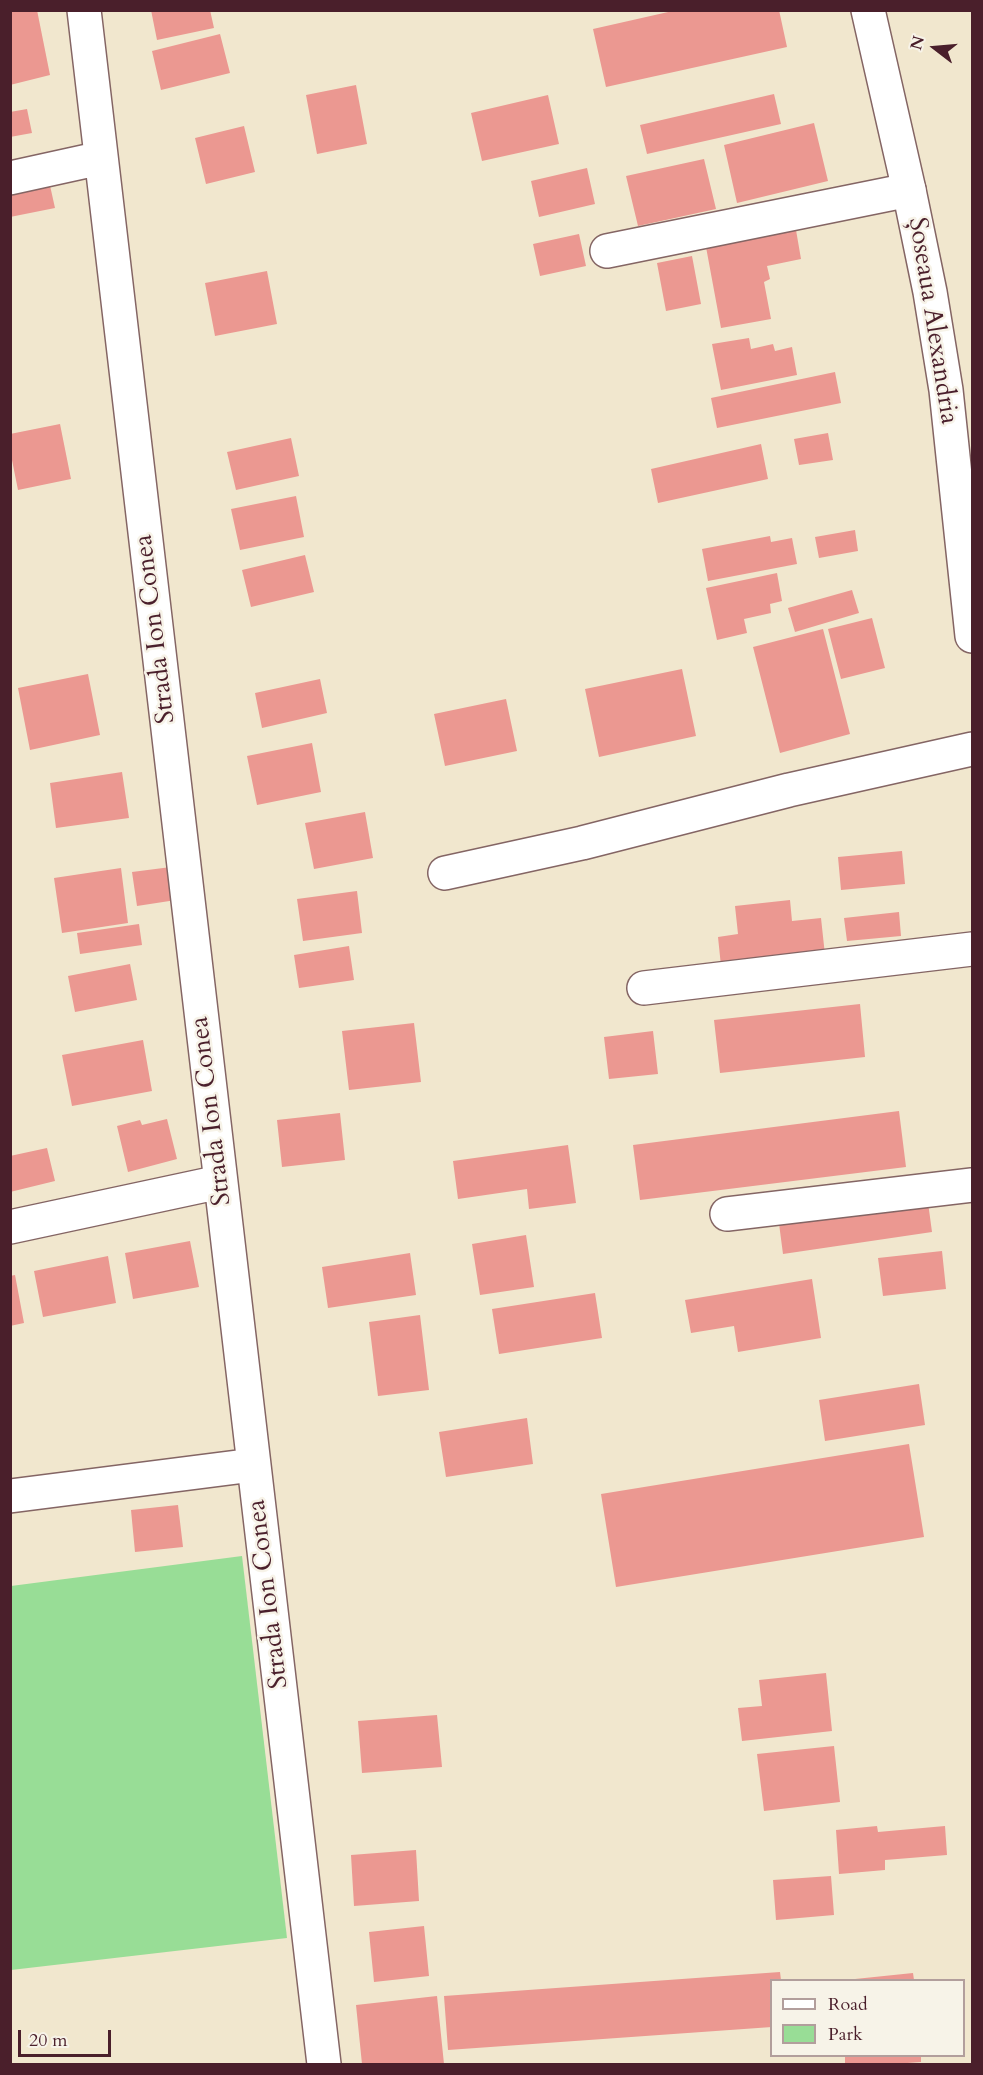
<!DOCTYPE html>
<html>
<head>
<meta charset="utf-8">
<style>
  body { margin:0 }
  #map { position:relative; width:983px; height:2075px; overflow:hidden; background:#f1e7ce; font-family:Cardo,serif }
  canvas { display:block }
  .frame { position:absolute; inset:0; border:12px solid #4a1f2b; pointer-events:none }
  .legend { position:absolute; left:770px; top:1979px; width:195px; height:78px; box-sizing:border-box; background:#f7f3e8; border:2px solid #b29e9c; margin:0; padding:8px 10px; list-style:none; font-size:18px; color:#4a1f2b }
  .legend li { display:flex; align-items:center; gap:12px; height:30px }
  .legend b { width:30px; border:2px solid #b29e9c }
  .north { position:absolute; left:905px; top:18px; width:60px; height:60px; -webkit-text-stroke:4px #f7f3e8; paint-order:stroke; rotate:286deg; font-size:16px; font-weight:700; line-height:24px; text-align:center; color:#4a1f2b }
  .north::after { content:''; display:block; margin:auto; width:21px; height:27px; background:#4a1f2b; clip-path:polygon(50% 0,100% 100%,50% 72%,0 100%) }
  .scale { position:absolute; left:18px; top:2030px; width:93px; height:27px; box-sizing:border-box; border:3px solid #4a1f2b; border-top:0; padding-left:8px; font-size:18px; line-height:21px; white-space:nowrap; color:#4a1f2b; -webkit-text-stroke:4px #f7f3e8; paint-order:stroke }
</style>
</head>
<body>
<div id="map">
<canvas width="983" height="2075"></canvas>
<div class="frame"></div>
<ul class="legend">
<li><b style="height:8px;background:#fff"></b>Road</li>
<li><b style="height:16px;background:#98dd96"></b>Park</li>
</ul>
<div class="north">N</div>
<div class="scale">20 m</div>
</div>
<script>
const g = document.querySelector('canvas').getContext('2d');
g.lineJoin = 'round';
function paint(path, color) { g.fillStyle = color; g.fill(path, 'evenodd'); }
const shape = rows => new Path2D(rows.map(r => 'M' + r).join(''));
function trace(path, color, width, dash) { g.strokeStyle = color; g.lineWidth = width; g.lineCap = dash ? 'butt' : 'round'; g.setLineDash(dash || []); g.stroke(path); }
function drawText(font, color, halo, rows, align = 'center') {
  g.font = font + ' Cardo,serif'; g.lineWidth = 5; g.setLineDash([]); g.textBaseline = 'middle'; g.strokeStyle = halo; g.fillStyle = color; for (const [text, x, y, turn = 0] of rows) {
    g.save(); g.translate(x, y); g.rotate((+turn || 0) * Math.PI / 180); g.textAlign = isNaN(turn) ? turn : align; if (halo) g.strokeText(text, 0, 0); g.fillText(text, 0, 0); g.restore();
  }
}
const green = shape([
  [242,1556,287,1938,11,1970,11,1586]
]);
const building = shape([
  [37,10,50,75,10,85,10,11],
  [151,10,210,10,214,28,157,40],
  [677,10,779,10,787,47,606,87,593,29],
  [220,34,230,73,161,90,152,51],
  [356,85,367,144,317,154,306,95],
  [774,94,781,124,647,154,640,125],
  [548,95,559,144,482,161,471,113],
  [27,109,32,133,10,137,10,112],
  [814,123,828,181,737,203,724,145],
  [244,126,255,172,206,184,195,138],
  [704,159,716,209,638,226,626,176],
  [587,168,595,204,539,217,531,181],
  [49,181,55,208,10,217,10,189],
  [796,230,801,259,767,266,770,279,764,282,771,319,721,328,706,247],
  [579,234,586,266,540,276,533,244],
  [692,256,701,304,666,311,657,263],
  [267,271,277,324,215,336,205,283],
  [749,338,751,349,773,344,775,351,792,347,797,375,721,390,712,344],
  [835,372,841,403,717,428,711,398],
  [60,424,71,479,18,490,10,450,10,434],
  [828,433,833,460,799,465,794,439],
  [291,438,299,476,236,490,227,452],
  [761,444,768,479,658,503,651,469],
  [296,496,304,537,240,550,231,509],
  [855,530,858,551,819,558,815,537],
  [770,536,771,542,792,538,797,564,708,581,702,549],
  [305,555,314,592,251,607,242,570],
  [777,573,782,601,770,604,771,613,744,619,747,633,717,640,706,588],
  [852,590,859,613,795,632,788,608],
  [872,618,885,668,841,679,828,629],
  [823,629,850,734,780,753,753,647],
  [682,669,696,736,599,757,585,689],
  [88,674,100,735,30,750,18,688],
  [320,679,327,713,262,728,255,693],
  [506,699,517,751,445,766,434,714],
  [312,743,321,792,257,805,247,756],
  [122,772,129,818,56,828,50,783],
  [365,812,373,858,314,869,305,823],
  [902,851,905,884,841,890,838,857],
  [171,867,176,900,137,906,132,872],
  [121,868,128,923,62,933,54,878],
  [357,891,362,933,303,941,297,899],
  [790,900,792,921,821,918,825,955,721,966,718,937,738,934,735,906],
  [899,912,901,936,847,941,844,918],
  [139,924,142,945,80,954,77,933],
  [349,946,354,980,299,988,294,955],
  [130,964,137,1000,75,1012,68,976],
  [860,1004,865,1057,720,1073,714,1020],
  [414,1023,421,1082,349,1090,342,1031],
  [653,1031,658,1074,609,1079,604,1037],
  [143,1040,152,1091,72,1106,62,1055],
  [899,1111,906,1167,640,1200,633,1145],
  [340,1113,345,1160,282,1167,277,1120],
  [167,1119,177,1159,128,1172,117,1126,140,1120,142,1125],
  [568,1145,576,1203,529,1209,527,1189,458,1199,453,1161],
  [47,1148,55,1181,10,1192,10,1156],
  [927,1195,932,1232,783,1254,778,1216],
  [526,1235,534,1287,480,1295,472,1244],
  [190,1241,199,1287,133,1299,125,1253],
  [942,1251,946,1289,883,1296,878,1258],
  [410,1253,416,1295,328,1308,322,1267],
  [108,1256,116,1303,43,1317,34,1271],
  [15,1275,24,1323,10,1326,10,1276],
  [812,1279,821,1338,738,1352,734,1326,691,1333,685,1300],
  [595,1293,602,1338,499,1354,492,1309],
  [420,1315,429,1390,378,1396,369,1322],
  [919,1384,925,1425,825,1441,819,1400],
  [527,1418,533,1464,446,1477,439,1432],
  [909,1444,924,1537,616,1587,601,1494],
  [178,1505,183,1547,135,1552,131,1510],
  [826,1673,832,1731,742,1741,738,1708,762,1706,759,1680],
  [437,1715,442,1767,362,1773,358,1721],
  [834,1746,840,1802,764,1811,757,1754],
  [877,1826,878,1832,945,1826,947,1855,885,1860,885,1870,839,1874,836,1830],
  [416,1850,419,1901,354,1906,351,1855],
  [831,1876,834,1915,776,1920,773,1880],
  [424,1926,429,1976,374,1982,369,1932],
  [780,1972,781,1980,772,1980,772,2027,448,2050,444,1996],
  [913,1973,914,1980,855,1980,855,1979],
  [437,1996,444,2064,362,2064,356,2005],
  [845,2056,921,2056,921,2062,894,2064,845,2064]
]);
const minor = shape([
  [84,10,324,2064],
  [10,178,101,158],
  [607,251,909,190],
  [445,873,582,843,789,790,972,749],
  [644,988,972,949],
  [727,1214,972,1185],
  [10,1227,220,1182],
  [10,1496,253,1465]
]);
const major = shape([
  [868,10,909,190,930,292,946,390,972,636]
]);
const streetNames = [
  ["Șoseaua Alexandria",932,321,81],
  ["Strada Ion Conea",156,629,-97],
  ["Strada Ion Conea",212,1111,-97],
  ["Strada Ion Conea",269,1594,-97]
];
paint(green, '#98dd96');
paint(building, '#eb9891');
trace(minor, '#846564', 36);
trace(major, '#846564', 36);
trace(minor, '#fff', 33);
trace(major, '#fff', 33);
drawText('26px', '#4a1f2b', '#f7f3e8', streetNames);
</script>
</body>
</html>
